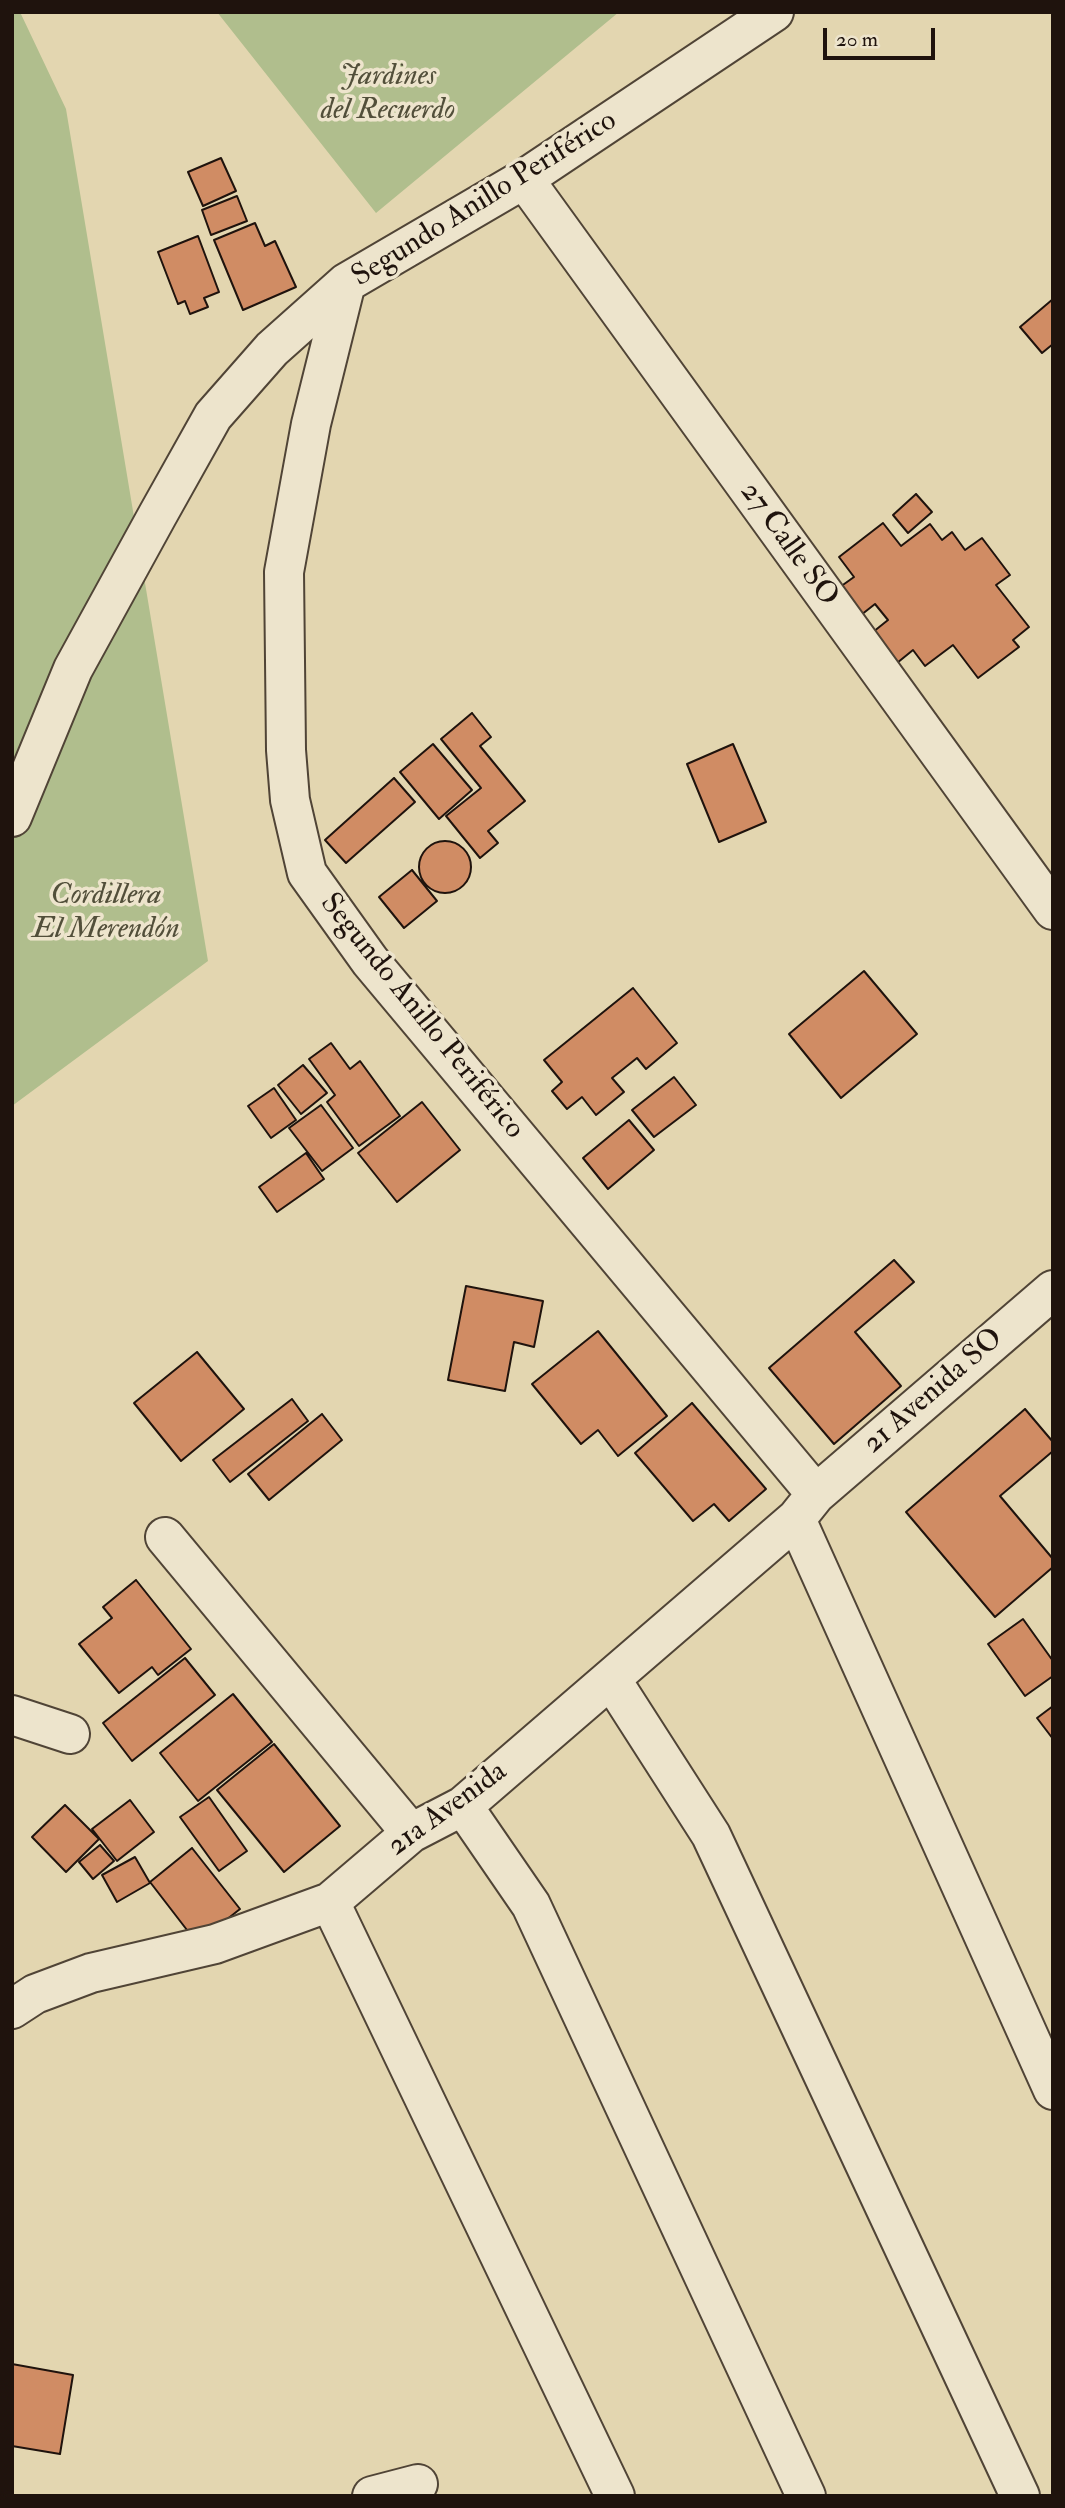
<!DOCTYPE html>
<html>
<head>
<meta charset="utf-8">
<style>
  body { margin:0 }
  #map { position:relative; width:1065px; height:2508px; overflow:hidden; background:#e3d6b0; font-family:"IM FELL Double Pica",serif }
  canvas { display:block }
  .frame { position:absolute; inset:0; border:14px solid #1f130d; pointer-events:none }
  .scale { position:absolute; left:823px; top:28px; width:112px; height:32px; box-sizing:border-box; border:4px solid #1f130d; border-top:0; padding-left:9px; font-size:21px; line-height:24px; white-space:nowrap; color:#1f130d; -webkit-text-stroke:5px #ede4cc; paint-order:stroke }
</style>
</head>
<body>
<div id="map">
<canvas width="1065" height="2508"></canvas>
<div class="frame"></div>
<div class="scale">20 m</div>
</div>
<script>
const g = document.querySelector('canvas').getContext('2d');
g.lineJoin = 'round';
function paint(path, color) { g.fillStyle = color; g.fill(path, 'evenodd'); }
const shape = rows => new Path2D(rows.map(r => 'M' + r).join(''));
function trace(path, color, width, dash) { g.strokeStyle = color; g.lineWidth = width; g.lineCap = dash ? 'butt' : 'round'; g.setLineDash(dash || []); g.stroke(path); }
function drawText(font, color, halo, rows, align = 'center') {
  g.font = font + ' "IM FELL Double Pica",serif'; g.lineWidth = 7; g.setLineDash([]); g.textBaseline = 'middle'; g.strokeStyle = halo; g.fillStyle = color; for (const [text, x, y, turn = 0] of rows) {
    g.save(); g.translate(x, y); g.rotate((+turn || 0) * Math.PI / 180); g.textAlign = isNaN(turn) ? turn : align; if (halo) g.strokeText(text, 0, 0); g.fillText(text, 0, 0); g.restore();
  }
}
const green = shape([
  [12,12,20,12,66,109,208,961,12,1106],
  [217,12,619,12,376,213]
]);
const building = shape([
  [221,158,236,191,203,206,188,172,221,158],
  [237,196,247,221,211,235,202,210,237,196],
  [255,223,265,246,275,241,296,287,243,310,214,240,255,223],
  [198,236,219,292,204,298,208,307,190,314,185,301,178,304,158,252,198,236],
  [1053,299,1053,344,1042,353,1020,327,1053,299],
  [916,494,932,512,908,533,893,515,916,494],
  [883,523,901,546,930,524,942,540,952,532,965,550,982,538,1010,575,996,585,1029,627,1013,640,1019,647,978,678,953,645,925,666,913,650,897,663,873,632,888,620,875,604,861,615,840,587,854,577,839,557,883,523],
  [472,713,491,737,480,746,525,801,488,831,498,843,480,858,446,816,481,788,441,739,472,713],
  [433,744,472,790,439,819,400,772,433,744],
  [733,744,766,822,719,842,687,764,733,744],
  [394,778,415,802,346,863,325,840,394,778],
  '419 867a26 26 0 1 1 52 0a26 26 0 1 1-52 0Z',
  [412,870,437,901,404,928,379,897,412,870],
  [864,971,917,1034,841,1098,789,1034,864,971],
  [633,988,677,1043,646,1069,637,1058,612,1078,624,1092,596,1115,582,1097,567,1109,552,1091,562,1082,544,1060,633,988],
  [331,1043,350,1069,360,1061,400,1116,359,1146,327,1102,335,1095,309,1059,331,1043],
  [303,1065,327,1093,301,1114,278,1085,303,1065],
  [674,1077,696,1105,654,1137,632,1110,674,1077],
  [274,1088,296,1120,271,1138,248,1106,274,1088],
  [422,1102,460,1150,397,1202,358,1153,422,1102],
  [321,1105,353,1148,322,1171,289,1128,321,1105],
  [629,1120,654,1150,608,1189,583,1158,629,1120],
  [306,1153,324,1179,277,1212,259,1187,306,1153],
  [894,1260,914,1282,855,1332,901,1386,834,1444,769,1368,894,1260],
  [466,1286,543,1301,534,1347,514,1342,505,1391,448,1380,466,1286],
  [598,1331,667,1416,618,1456,598,1430,581,1444,532,1384,598,1331],
  [197,1352,244,1409,181,1461,134,1403,197,1352],
  [292,1399,308,1421,230,1482,213,1460,292,1399],
  [692,1403,766,1489,729,1521,714,1504,693,1521,635,1453,692,1403],
  [1025,1409,1053,1442,1053,1451,1000,1496,1053,1559,1053,1567,995,1617,906,1512,1025,1409],
  [322,1414,342,1440,269,1500,248,1474,322,1414],
  [136,1580,191,1649,158,1675,152,1667,119,1693,79,1644,112,1618,103,1607,136,1580],
  [1023,1619,1053,1661,1053,1676,1025,1696,988,1644,1023,1619],
  [185,1658,215,1695,132,1761,103,1723,185,1658],
  [233,1694,272,1742,198,1801,160,1753,233,1694],
  [1053,1706,1053,1739,1037,1718,1053,1706],
  [274,1744,340,1826,284,1872,217,1790,274,1744],
  [209,1797,247,1851,219,1871,180,1817,209,1797],
  [130,1800,154,1832,117,1861,92,1829,130,1800],
  [65,1805,99,1839,66,1872,32,1837,65,1805],
  [100,1845,114,1861,93,1879,79,1862,100,1845],
  [192,1848,240,1909,197,1943,150,1882,192,1848],
  [135,1857,150,1883,117,1902,102,1875,135,1857],
  [12,2364,73,2375,60,2454,12,2446,12,2364]
]);
const minor = shape([
  [524,179,1053,910],
  [346,283,311,424,284,572,286,750,290,800,307,873,370,961,816,1494],
  [12,817,73,669,157,516,213,416,272,349,346,283,524,179,774,12],
  [796,1519,1053,2090],
  [165,1537,411,1833],
  [611,1679,711,1835,1020,2496],
  [12,1715,70,1734],
  [463,1806,531,1905,806,2496],
  [330,1902,615,2496],
  [12,2009,35,1994,91,1973,215,1944,330,1902,411,1833,463,1806,796,1519,816,1494,1053,1290],
  [372,2496,418,2484]
]);
const parkNames = [
  ["Jardines",388,78],
  ["del Recuerdo",388,112],
  ["Cordillera",106,897],
  ["El Merendón",106,931]
];
const streetNames = [
  ["Segundo Anillo Periférico",485,200,-32],
  ["27 Calle SO",788,545,54],
  ["Segundo Anillo Periférico",421,1017,51],
  ["21 Avenida SO",934,1392,-41],
  ["21a Avenida",448,1810,-36]
];
paint(green, '#b0be8d');
paint(building, '#d08c64');
trace(building, '#1f130d', 2);
trace(minor, '#504436', 42);
trace(minor, '#ede4cc', 38);
drawText('italic 30px', '#524f3a', '#ede4cc', parkNames);
drawText('30px', '#1f130d', '#ede4cc', streetNames);
</script>
</body>
</html>
